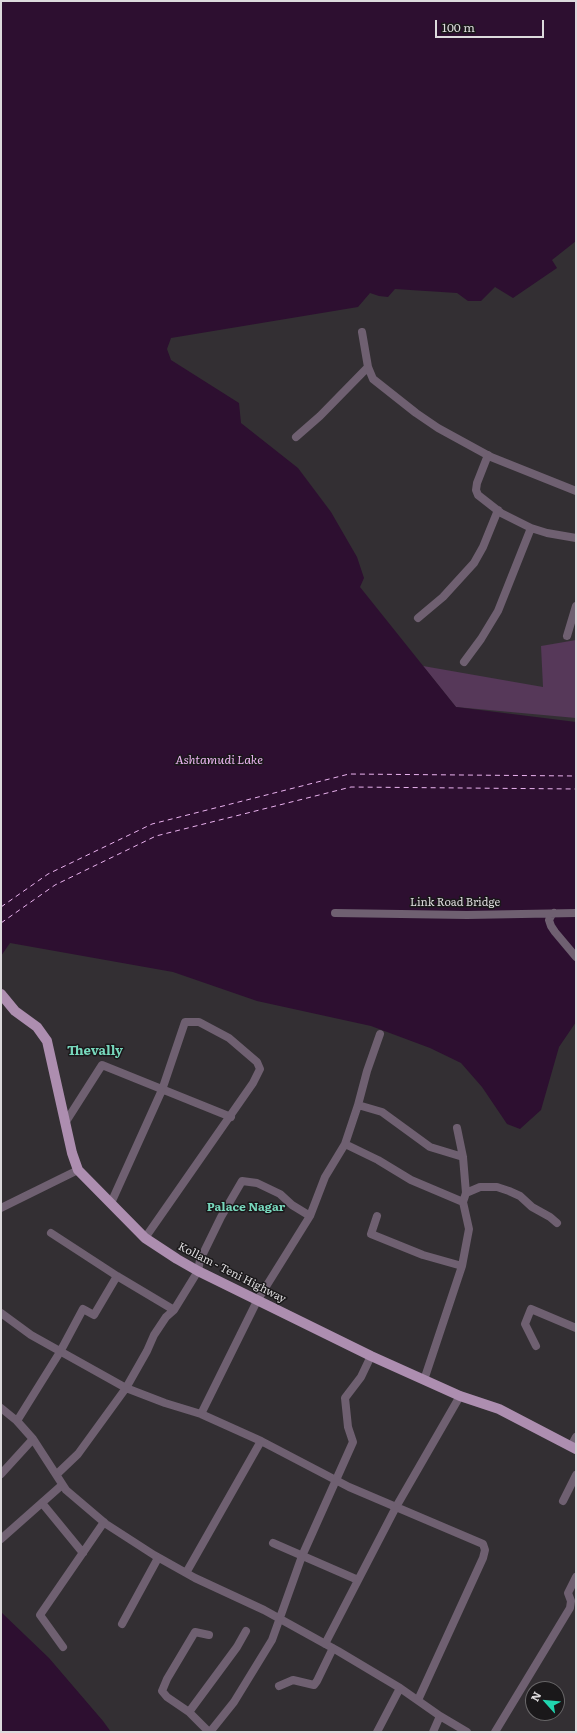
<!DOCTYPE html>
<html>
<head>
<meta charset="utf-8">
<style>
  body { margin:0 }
  #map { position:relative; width:577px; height:1733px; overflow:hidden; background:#332f33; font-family:Literata,serif }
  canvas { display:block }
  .frame { position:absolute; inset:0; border:2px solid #dcdadc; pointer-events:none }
  .north { position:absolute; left:525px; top:1681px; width:40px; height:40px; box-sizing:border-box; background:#1a181a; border:1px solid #686668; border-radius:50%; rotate:297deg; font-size:11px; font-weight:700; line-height:16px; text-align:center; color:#dcdadc }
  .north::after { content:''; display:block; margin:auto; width:14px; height:18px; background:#21d5af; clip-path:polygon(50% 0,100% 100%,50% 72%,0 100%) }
  .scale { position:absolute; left:435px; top:20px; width:109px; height:18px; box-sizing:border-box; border:2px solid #dcdadc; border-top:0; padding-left:5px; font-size:12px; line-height:14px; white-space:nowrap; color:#dcdadc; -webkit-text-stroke:3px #1a181a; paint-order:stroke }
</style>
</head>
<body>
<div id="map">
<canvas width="577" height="1733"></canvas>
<div class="frame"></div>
<div class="north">N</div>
<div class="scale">100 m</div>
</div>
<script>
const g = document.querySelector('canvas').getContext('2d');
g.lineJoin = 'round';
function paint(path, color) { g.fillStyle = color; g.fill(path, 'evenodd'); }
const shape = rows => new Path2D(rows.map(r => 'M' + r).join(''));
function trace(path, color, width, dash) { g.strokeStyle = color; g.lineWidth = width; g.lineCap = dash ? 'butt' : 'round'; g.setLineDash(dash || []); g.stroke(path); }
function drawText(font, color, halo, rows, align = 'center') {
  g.font = font + ' Literata,serif'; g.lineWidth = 3; g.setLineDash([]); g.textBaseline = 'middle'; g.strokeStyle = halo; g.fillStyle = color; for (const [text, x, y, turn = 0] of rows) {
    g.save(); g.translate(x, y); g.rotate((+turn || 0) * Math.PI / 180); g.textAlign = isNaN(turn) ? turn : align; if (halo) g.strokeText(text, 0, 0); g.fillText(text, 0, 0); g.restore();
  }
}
const green = shape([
  [576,640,576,718,456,707,423,666,543,687,541,646]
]);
const water = shape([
  [1,1,576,1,576,241,552,260,557,268,513,298,495,287,481,301,468,301,457,293,395,289,388,297,379,296,370,293,358,307,171,338,167,349,171,360,239,403,241,423,298,468,331,512,357,557,364,578,360,587,456,707,576,722,576,1022,559,1047,541,1110,520,1129,507,1124,482,1087,461,1063,430,1048,371,1026,257,1001,173,972,10,943,1,956],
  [1,1612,49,1658,103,1721,111,1732,1,1732]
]);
const ferry = shape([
  [1,907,48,874,152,824,349,774,576,776],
  [1,923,55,885,156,836,351,787,576,789]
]);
const minor = shape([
  [362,332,368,367,373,379,416,413,438,428,491,457,576,491],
  [296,437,320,416,368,367],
  [488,455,477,483,476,490,478,495,501,513,531,528,547,533,576,538],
  [418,618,443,597,474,563,483,547,498,510],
  [567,636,576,606],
  [464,662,481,639,498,611,531,528],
  [335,913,467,915,576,913],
  [554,913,551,916,549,920,551,926,555,932,576,957],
  [358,1105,367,1071,380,1034],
  [65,1123,102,1065,231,1117],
  [345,1144,378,1160,411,1180,463,1202],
  [466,1193,480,1187,497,1187,509,1191,520,1196,532,1207,550,1217,557,1223],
  [111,1203,162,1090,185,1022,199,1022,229,1038,257,1062,260,1069,253,1083,145,1238],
  [1,1208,78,1170],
  [377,1216,371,1234,423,1255,462,1266],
  [51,1233,117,1276,174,1310],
  [1,1313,31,1335,126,1388,165,1403,201,1414,257,1301,310,1216,325,1177,345,1144,358,1105,382,1112,430,1147,463,1157],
  [536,1346,525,1324,531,1309,576,1328],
  [424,1380,462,1266,469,1229,463,1202,466,1193,463,1157,457,1128],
  [1,1408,17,1421,33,1439,66,1490,106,1524,154,1555,195,1578,264,1610,338,1651,400,1688,440,1716],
  [201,1414,261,1441],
  [17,1421,60,1352,83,1309,94,1315,117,1276],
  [571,1446,576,1437],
  [1,1474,33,1439],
  [57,1474,78,1454,126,1388,147,1351,154,1335,166,1317,174,1310,198,1271,200,1260,221,1217,242,1181,257,1183,280,1194,292,1205,310,1216],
  [563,1501,576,1475],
  [42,1503,83,1553],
  [1,1539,62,1485],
  [273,1543,358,1580],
  [186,1573,261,1441,349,1487,483,1544,485,1550,483,1558,418,1700],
  [122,1624,158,1558],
  [209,1635,195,1632,167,1679,162,1691,167,1697,189,1712,209,1732],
  [325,1644,396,1507,460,1396],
  [63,1647,40,1615,104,1522],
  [279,1686,293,1680,314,1685,317,1681,333,1648],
  [189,1712,237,1647,246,1631],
  [210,1732,234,1702,272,1640,302,1556,353,1442,348,1427,345,1398,361,1377,371,1356],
  [377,1732,400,1688],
  [433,1732,440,1716,467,1732],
  [495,1732,570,1608,571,1601,568,1593,576,1577]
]);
const major = shape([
  [1,994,15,1011,37,1027,47,1041,72,1153,78,1170,145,1238,177,1259,198,1271,371,1356,460,1396,499,1409,576,1449]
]);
const streetNames = [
  ["Link Road Bridge",455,903],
  ["Kollam - Teni Highway",232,1273,27]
];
const waterNames = [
  ["Ashtamudi Lake",219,760]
];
const neighbourhoodNames = [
  ["Palace Nagar",246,1207]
];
const quarterNames = [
  ["Thevally",95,1051]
];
paint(green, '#563859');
paint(water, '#2d0f30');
trace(ferry, '#eab3ef', 1, [5, 4]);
trace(minor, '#6f6071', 8);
trace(major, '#ad8eb0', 10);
drawText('11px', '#dcdadc', '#1a181a', streetNames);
drawText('italic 12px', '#eab3ef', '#1a181a', waterNames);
drawText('bold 12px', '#77d7bc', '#1a181a', neighbourhoodNames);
drawText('bold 13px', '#77d7bc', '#1a181a', quarterNames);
</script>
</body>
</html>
